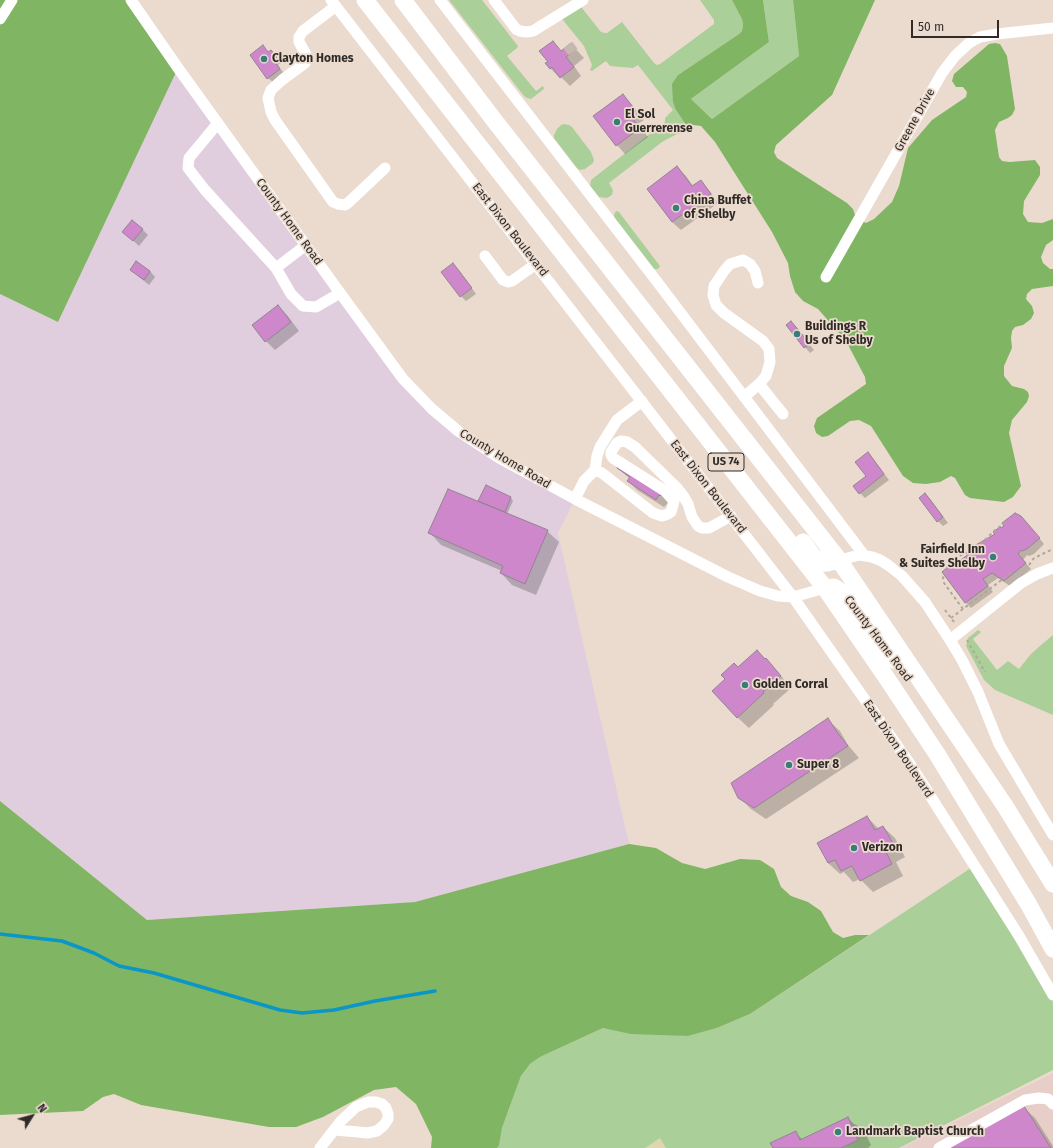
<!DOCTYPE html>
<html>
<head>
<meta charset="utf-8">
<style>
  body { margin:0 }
  #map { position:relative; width:1053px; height:1148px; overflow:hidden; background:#ebdbcf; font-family:"Fira Sans",sans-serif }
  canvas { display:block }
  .north { position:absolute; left:12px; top:1096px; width:40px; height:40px; -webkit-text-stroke:3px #ebdbcf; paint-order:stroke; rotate:53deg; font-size:11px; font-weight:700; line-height:16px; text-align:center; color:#302b26 }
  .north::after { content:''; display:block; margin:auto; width:14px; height:18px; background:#302b26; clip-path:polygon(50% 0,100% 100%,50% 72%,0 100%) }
  .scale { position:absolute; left:911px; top:20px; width:88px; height:18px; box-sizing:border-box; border:2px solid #302b26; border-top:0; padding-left:5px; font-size:12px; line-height:14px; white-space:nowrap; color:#302b26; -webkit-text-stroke:3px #ebdbcf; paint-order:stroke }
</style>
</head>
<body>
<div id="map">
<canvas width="1053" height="1148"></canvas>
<div class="north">N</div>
<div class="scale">50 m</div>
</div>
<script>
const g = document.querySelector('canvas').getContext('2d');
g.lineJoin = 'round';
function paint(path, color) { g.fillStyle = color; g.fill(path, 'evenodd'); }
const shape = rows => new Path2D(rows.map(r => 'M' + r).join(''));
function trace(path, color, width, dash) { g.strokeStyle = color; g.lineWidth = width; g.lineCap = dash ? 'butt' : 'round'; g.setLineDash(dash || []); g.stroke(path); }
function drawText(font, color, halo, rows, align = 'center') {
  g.font = font + ' "Fira Sans",sans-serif'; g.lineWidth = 3.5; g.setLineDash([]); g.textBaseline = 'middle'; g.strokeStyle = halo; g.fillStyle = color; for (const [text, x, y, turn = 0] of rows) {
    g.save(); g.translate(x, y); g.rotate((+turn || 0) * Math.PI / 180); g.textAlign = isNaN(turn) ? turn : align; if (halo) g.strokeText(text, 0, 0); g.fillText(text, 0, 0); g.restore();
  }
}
const commercial = shape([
  [1053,1073,1053,1148,901,1148]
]);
const industrial = shape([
  [178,68,403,379,458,431,575,499,558,533,629,844,415,902,147,920,0,801,0,294,58,322]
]);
const green = shape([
  [449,0,482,0,518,46,517,48,507,56,536,91,543,86,544,89,531,99,527,98,524,96],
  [700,0,732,0,742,18,743,26,742,31,739,34,678,75,676,110,688,128,687,132,677,134,662,142,609,183,613,190,612,195,607,198,599,197,590,186,591,180,665,122,665,118,673,110,638,65,633,68,610,66,606,61,592,71,590,70,592,65,584,46,562,19,579,6,582,8,601,32,605,33,607,33,622,22,654,63,657,65,660,64,714,24,714,20],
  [763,0,793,0,799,56,712,119,691,99,769,42],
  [564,124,569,125,572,127,591,152,594,160,593,163,585,169,580,170,577,168,554,138,554,135,557,129,561,125],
  [616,211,619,212,660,266,658,269,654,269,615,219,614,215],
  [978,630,981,632,973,639,997,670,1008,661,1019,669,1030,655,1041,645,1053,635,1053,715,995,690,984,680,966,646,968,638],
  [974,866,1053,995,1053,1070,899,1148,497,1148,499,1146,502,1128,521,1076,530,1064,540,1057,603,1028,688,1036,717,1028,750,1014]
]);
const forest = shape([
  [0,0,131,0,178,68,58,322,0,294],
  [732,0,763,0,769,42,691,99,712,119,799,56,793,0,875,0,832,95,776,145,774,152,777,158,847,203,853,209,856,218,866,223,874,219,892,202,899,186,908,148,932,120,966,97,967,92,963,87,956,87,952,81,954,74,989,44,995,43,1000,44,1007,56,1015,109,1012,115,1008,118,999,122,995,130,999,157,1002,161,1010,162,1035,160,1040,167,1040,175,1024,201,1023,214,1028,222,1042,223,1053,219,1053,240,1046,245,1041,257,1043,263,1050,269,1053,269,1053,286,1032,289,1027,294,1026,299,1032,306,1034,313,1031,319,1023,325,1015,327,1012,331,1011,338,1012,348,1004,366,1004,376,1012,386,1024,389,1028,392,1029,396,1027,402,1012,420,1009,433,1021,486,1013,497,1004,502,970,498,965,495,955,478,951,476,940,482,926,484,913,483,903,476,871,426,859,420,850,421,828,436,822,437,816,433,814,426,817,418,866,384,865,377,846,341,818,309,803,301,795,292,790,276,788,263,772,232,715,142,701,126,693,125,688,128,676,110,673,102,672,84,678,75,739,34,742,31,743,25,742,19],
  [0,801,147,920,415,902,629,844,656,848,682,863,705,869,740,859,760,860,774,869,781,887,791,896,808,902,821,911,833,932,843,938,855,935,869,935,750,1014,717,1028,688,1036,631,1034,603,1028,540,1057,530,1064,521,1076,502,1128,499,1146,497,1148,431,1148,432,1137,416,1104,396,1087,374,1090,323,1117,296,1127,269,1127,141,1105,114,1094,103,1097,83,1111,0,1115]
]);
const sand = shape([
  [660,1138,666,1148,645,1148]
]);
const shadow = shape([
  [552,42,562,52,571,44,584,58,574,66,581,76,570,86,560,76,559,77,550,68,549,62],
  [271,51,281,63,278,65,285,75,274,83,268,78,269,53],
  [623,95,631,104,644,120,638,124,648,137,625,154,617,145],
  [677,167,686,176,693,186,700,181,709,190,718,203,681,230,672,222,648,189],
  [142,229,148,235,139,246,124,232],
  [453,264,459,270,476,294,466,301,461,296],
  [131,270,150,271,155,277,149,285],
  [278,306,287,315,299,331,275,350,266,341],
  [791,322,814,350,810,353,805,347],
  [868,453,873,459,889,480,865,498,860,493,867,476],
  [618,468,666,487,669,504,668,503,664,507,637,490,628,481,630,479],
  [486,486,511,498,513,501,507,514,547,531,559,542,536,595,512,585,501,573,502,571,441,545,430,533,482,504,479,501],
  [925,494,931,500,948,523,943,526,938,521],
  [1026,522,1044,544,1034,554,1029,556,1027,555,1023,560,1031,569,1010,586,998,578,988,585,993,592,971,608,966,603,943,572],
  [766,659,777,671,791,688,773,704,774,705,749,728,737,717,738,668],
  [828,720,840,731,848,745,859,758,766,819,751,809,739,797],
  [867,817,879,829,883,827,895,838,905,857,896,862,903,876,873,892,860,879,853,882,844,872,840,874,828,863],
  [1023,1107,1035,1118,1053,1146,1053,1148,950,1148],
  [848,1118,867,1137,871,1145,868,1148,774,1148,795,1132,803,1140]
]);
const stream = shape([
  [0,934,62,941,94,953,119,966,154,973,280,1010,302,1013,334,1010,375,1001,435,991]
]);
const building = shape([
  [553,41,561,51,571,43,576,49,566,57,574,67,560,78,552,67,550,69,545,63,548,62,539,51,553,41],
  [263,45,268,52,271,50,277,57,273,59,280,69,267,79,250,55,263,45],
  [623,94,636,111,630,115,640,128,616,146,593,116,623,94],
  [677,166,692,186,701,180,711,194,672,222,647,189,677,166],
  [132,220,143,229,133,241,122,232,132,220],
  [136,261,150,271,144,280,130,270,136,261],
  [453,263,472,288,460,297,441,272,453,263],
  [278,305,291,322,265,342,252,325,278,305],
  [791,321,810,344,804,348,786,325,791,321],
  [868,452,884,474,859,494,853,486,866,476,855,462,868,452],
  [618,465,666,487,660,496,659,495,656,500,627,481,630,477,617,468,618,465],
  [486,485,511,497,505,512,478,501,486,485],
  [448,489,548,530,525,584,500,573,503,566,428,533,448,489],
  [925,493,943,517,937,522,919,498,925,493],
  [1015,513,1021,516,1040,538,1028,548,1023,551,1021,550,1018,554,1026,563,1004,581,992,573,983,579,988,586,965,603,942,572,956,560,958,562,973,551,975,549,974,546,995,534,993,532,1000,527,1001,528,1004,526,1002,523,1015,513],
  [757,650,765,659,766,658,781,676,763,692,764,693,737,718,712,691,725,679,721,675,734,663,738,667,757,650],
  [828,718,837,732,848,746,754,808,738,798,731,783,828,718],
  [867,816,875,830,883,826,894,845,885,850,892,864,860,881,852,866,841,871,835,860,828,863,817,843,867,816],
  [1024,1106,1051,1148,948,1148,1024,1106],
  [848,1117,852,1126,856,1125,860,1134,856,1136,858,1140,841,1148,773,1148,770,1143,796,1131,800,1140,848,1117]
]);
const minorTunnel = shape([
  [568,45,573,52]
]);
const path = shape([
  [1029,565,1034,558,1053,549],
  [963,609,944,583,943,578,947,567,961,555,971,551,987,538,994,531,1007,521],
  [945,610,954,622],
  [951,618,1011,573,1013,576],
  [967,640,985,672]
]);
const minor = shape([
  [131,0,178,68,335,286,403,379,432,409,451,425,458,431,499,458,575,499,728,577,760,591,778,596,793,597,825,588],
  [331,0,793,597,912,767,1019,936,1053,995],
  [440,0,655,279,864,555],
  [494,0,516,29,520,31,526,32,533,31,583,0],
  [336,6,303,31,299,37,299,42,308,58,305,63,282,80,271,90,268,98,271,112,275,120,333,202,338,204,345,205,349,202,385,168],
  [0,19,12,0],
  [218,123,189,158,188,168,205,190,276,268,291,294,303,306,316,307,340,293],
  [485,256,503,280,508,282,512,281,536,264],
  [276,268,306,245],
  [826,277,942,73,955,56,969,43,980,37,997,34,1053,28],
  [759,384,783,414],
  [744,397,759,384,766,376,770,362,769,349,763,341,724,313,716,305,713,295,714,286,724,271,730,264,743,260,750,264,755,271,758,283],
  [595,470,602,473,653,513,662,516,668,514,671,512,674,501,665,491,613,458,611,455,611,452,617,443,621,441,627,442,635,447,677,488,684,497,688,504,692,517,698,526,702,528,709,528,731,516],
  [575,499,584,481,595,470,597,456,600,447,617,420,642,401],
  [839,560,860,555,872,557,880,560,888,565,902,576,925,602,950,640,962,660,978,692,999,744,1053,835],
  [950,640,1021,583,1037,574,1053,568],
  [320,1148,341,1121,356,1107,368,1102,376,1102,382,1104,386,1108,388,1114,388,1119,384,1125,377,1131,367,1133,358,1132,335,1130],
  [939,1148,1025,1100,1039,1098,1048,1099,1053,1104]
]);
const highway = shape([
  [365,0,825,588,888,680,937,754,1029,905,1053,949],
  [403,0,494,120,839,560,1005,806,1053,884],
  [803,542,813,556,823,563,827,563,839,560],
  [825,588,834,587,844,594,894,660]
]);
const markers = [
  [264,59,4,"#367e78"],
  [617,122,4,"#367e78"],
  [676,208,4,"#367e78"],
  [797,334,4,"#367e78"],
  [993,557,4,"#367e78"],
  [745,685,4,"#367e78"],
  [789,765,4,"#367e78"],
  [854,848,4,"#367e78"],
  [838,1132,4,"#367e78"]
];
const shields = [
  [726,462,36]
];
const shieldNames = [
  ["US 74",726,462]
];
const poiNames = [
  ["Clayton Homes",272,59],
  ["El Sol",625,115],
  ["Guerrerense",625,129],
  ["China Buffet",684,201],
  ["of Shelby",684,215],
  ["Buildings R",805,327],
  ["Us of Shelby",805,341],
  ["Fairfield Inn",985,550,"right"],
  ["& Suites Shelby",985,564,"right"],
  ["Golden Corral",753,685],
  ["Super 8",797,765],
  ["Verizon",862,848],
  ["Landmark Baptist Church",846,1132]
];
const streetNames = [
  ["Greene Drive",915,120,-61],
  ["County Home Road",289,222,54],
  ["East Dixon Boulevard",510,230,52],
  ["County Home Road",505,459,31],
  ["East Dixon Boulevard",708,487,52],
  ["County Home Road",878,639,53],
  ["East Dixon Boulevard",898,749,56]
];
paint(commercial, '#e8cec9');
paint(industrial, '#e0cedf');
paint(green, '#abcf99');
paint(forest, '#80b563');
paint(sand, '#dfd5b0');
paint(shadow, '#0003');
trace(stream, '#0a97c8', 3.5);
paint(building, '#cf87cc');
trace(building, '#928491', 1);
trace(minorTunnel, '#c6b8ad', 11, [11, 5.5]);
trace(path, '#b2a69c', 2, [3, 3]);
trace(minor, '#fff', 11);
trace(highway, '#fff', 17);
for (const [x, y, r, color] of markers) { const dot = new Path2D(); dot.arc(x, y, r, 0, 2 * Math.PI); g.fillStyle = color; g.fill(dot); trace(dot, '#ebdbcf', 1.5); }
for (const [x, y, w] of shields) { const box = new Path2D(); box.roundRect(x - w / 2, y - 9, w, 18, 3); g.fillStyle = '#ebdbcf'; g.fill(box); trace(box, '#302b26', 1); }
drawText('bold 11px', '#302b26', null, shieldNames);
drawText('bold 12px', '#302b26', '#ebdbcf', poiNames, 'left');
drawText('12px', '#302b26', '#ebdbcf', streetNames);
</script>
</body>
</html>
